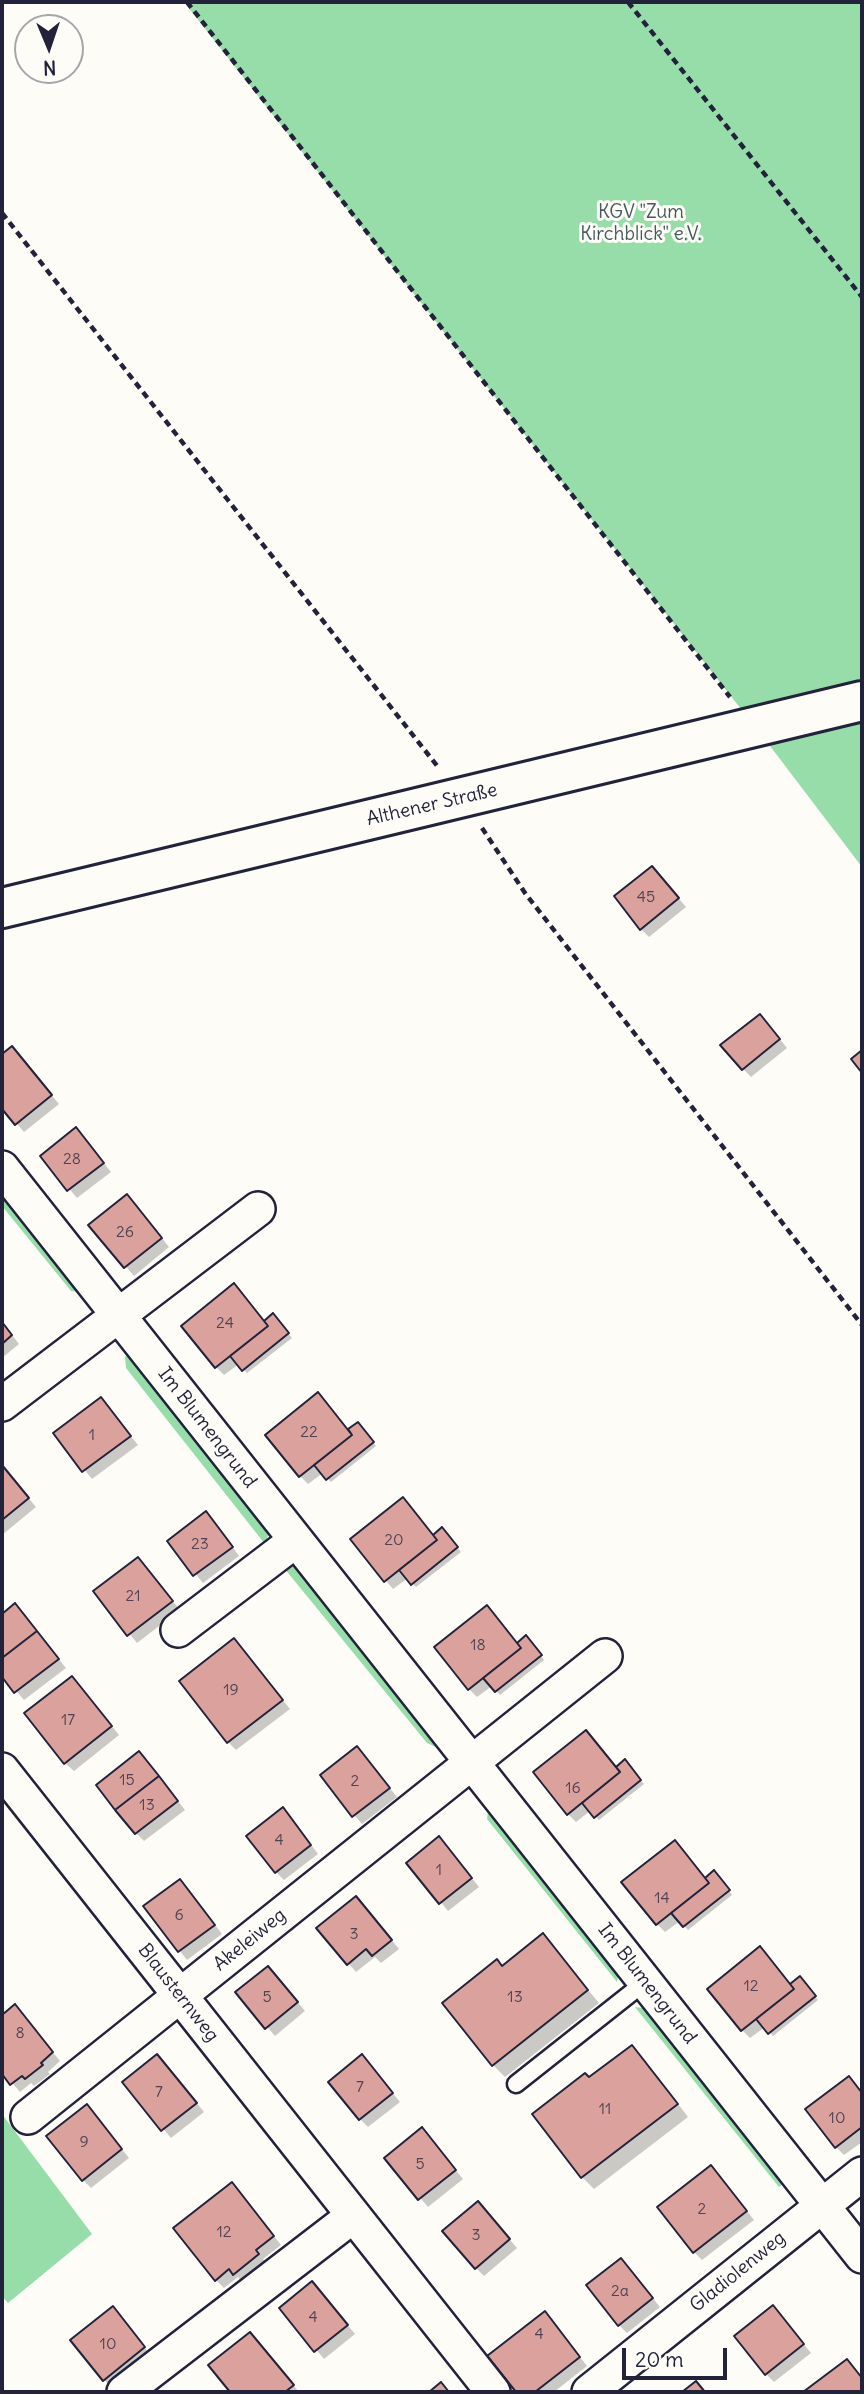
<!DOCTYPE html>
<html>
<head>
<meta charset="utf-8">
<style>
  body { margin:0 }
  #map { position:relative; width:864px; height:2394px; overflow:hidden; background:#fdfcf7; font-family:Delius,sans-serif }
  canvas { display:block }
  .frame { position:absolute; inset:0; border:4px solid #22223b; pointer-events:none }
  .north { position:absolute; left:14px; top:14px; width:70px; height:70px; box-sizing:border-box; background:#fdfcf7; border:2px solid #a5a5ac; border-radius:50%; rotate:178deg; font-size:19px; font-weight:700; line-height:28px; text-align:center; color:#22223b }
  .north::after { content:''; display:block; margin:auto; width:24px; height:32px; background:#22223b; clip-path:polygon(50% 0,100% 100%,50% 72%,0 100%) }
  .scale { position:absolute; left:622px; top:2348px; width:105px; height:32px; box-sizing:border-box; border:4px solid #22223b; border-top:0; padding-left:9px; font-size:21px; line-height:24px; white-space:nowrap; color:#22223b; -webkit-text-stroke:5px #fdfcf7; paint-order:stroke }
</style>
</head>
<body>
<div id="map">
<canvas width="864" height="2394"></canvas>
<div class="frame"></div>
<div class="north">N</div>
<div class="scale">20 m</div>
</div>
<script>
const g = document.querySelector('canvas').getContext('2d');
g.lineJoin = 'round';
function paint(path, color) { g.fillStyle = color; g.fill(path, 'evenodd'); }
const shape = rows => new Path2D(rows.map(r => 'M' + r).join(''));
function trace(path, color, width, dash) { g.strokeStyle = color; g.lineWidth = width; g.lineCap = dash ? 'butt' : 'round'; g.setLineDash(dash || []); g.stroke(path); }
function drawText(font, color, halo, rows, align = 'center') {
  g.font = font + ' Delius,sans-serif'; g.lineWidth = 6; g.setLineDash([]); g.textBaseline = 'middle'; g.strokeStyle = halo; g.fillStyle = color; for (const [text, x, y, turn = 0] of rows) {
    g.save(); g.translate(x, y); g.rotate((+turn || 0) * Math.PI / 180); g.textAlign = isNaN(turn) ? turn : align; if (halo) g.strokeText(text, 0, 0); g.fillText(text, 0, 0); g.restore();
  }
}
const green = shape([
  [184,2,862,2,862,867,767,742],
  [2,1188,79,1292,71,1291,2,1206],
  [129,1353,266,1528,268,1536,265,1544,126,1368,125,1357],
  [294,1561,445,1751,427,1743,284,1568],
  [489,1804,619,1970,617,1982,487,1819],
  [635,2007,651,2009,786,2182,779,2187],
  [2,2114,92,2234,8,2303,2,2296]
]);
const shadow = shape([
  [660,876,686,907,649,937,641,929],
  [768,1024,787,1048,751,1077,743,1069],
  [12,1048,59,1104,24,1132,2,1106,2,1056],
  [84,1138,111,1172,77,1198,42,1156],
  [135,1204,169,1247,134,1276,91,1225],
  [277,1319,292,1338,247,1373,239,1364,224,1375,216,1367,265,1322],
  [2,1322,19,1344,2,1358],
  [101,1399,138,1445,92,1479,55,1434],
  [357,1424,376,1446,331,1482,323,1473,308,1484,300,1476],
  [2,1466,36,1507,2,1535],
  [214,1522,239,1556,203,1583,169,1541],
  [446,1533,461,1552,416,1587,408,1578,393,1589,352,1540,434,1536],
  [138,1559,180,1610,137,1643,95,1591],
  [15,1606,66,1668,24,1700,2,1674,2,1616],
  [234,1640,290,1709,236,1750,228,1742],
  [530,1641,544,1660,500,1695,492,1686,477,1697,469,1689,518,1644],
  [80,1686,119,1735,74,1771,65,1763],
  [365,1757,397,1797,362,1824,354,1815],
  [147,1761,185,1810,144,1841,136,1833],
  [625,1762,644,1784,599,1820,590,1811,576,1822,568,1814],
  [291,1818,318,1854,284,1880,276,1872],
  [447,1847,479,1887,448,1911,409,1863],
  [718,1876,732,1895,688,1930,680,1921,665,1932,657,1924,706,1879],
  [188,1889,222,1934,187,1960,145,1906],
  [364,1906,399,1949,381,1963,375,1957,356,1972,319,1929],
  [543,1936,599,2003,505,2077,493,2065,503,1967],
  [276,1976,305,2011,275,2036,238,1993],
  [803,1982,818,2000,773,2036,765,2027,750,2038,742,2030,791,1985],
  [15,2006,60,2061,48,2072,50,2074,34,2086,31,2083,20,2092,2,2071,2,2017],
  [632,2047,644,2059,688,2117,594,2189,582,2177,589,2079],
  [165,2064,204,2112,171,2138,124,2082],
  [370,2065,400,2102,368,2127,360,2119],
  [849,2078,862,2093,862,2142,844,2155,836,2147],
  [87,2106,129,2158,91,2188,83,2180],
  [422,2129,463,2179,428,2207,386,2158],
  [719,2176,754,2220,702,2260,694,2252],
  [240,2193,281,2245,263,2259,266,2263,242,2282,238,2277,224,2288,216,2280],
  [486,2212,517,2248,484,2276,476,2268],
  [621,2260,660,2307,627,2333,619,2325],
  [320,2292,355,2334,324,2359,281,2308],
  [773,2307,811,2353,774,2382,766,2374],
  [121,2317,152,2357,112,2389,72,2340],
  [553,2322,587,2366,554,2392,518,2392,490,2357],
  [258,2342,299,2392,233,2392,211,2365]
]);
const building = shape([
  [652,866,679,898,640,930,614,896,652,866],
  [760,1014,780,1039,742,1070,720,1045,760,1014],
  [12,1046,52,1095,15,1125,2,1109,2,1054,12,1046],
  [862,1050,862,1073,851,1059,862,1050],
  [76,1127,104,1163,67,1191,40,1156,76,1127],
  [127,1194,162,1238,124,1268,88,1225,127,1194],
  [234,1283,268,1326,215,1368,181,1326,234,1283],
  [273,1313,289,1333,242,1371,230,1356,268,1326,264,1321,273,1313],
  [2,1322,12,1335,2,1344,2,1322],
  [318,1392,352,1435,299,1477,265,1435,318,1392],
  [101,1397,131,1436,82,1472,53,1433,101,1397],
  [358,1422,374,1442,326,1480,314,1465,352,1435,348,1429,358,1422],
  [2,1465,29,1498,2,1520,2,1465],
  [403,1497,437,1540,384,1582,350,1539,403,1497],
  [206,1511,233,1547,193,1576,167,1541,206,1511],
  [442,1527,458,1547,411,1585,399,1570,437,1540,433,1535,442,1527],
  [138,1557,173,1601,127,1636,93,1591,138,1557],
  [15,1603,37,1631,2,1658,2,1614,15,1603],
  [487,1605,521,1648,468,1690,434,1647,487,1605],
  [37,1631,59,1659,14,1693,2,1677,2,1658,37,1631],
  [526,1635,542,1655,495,1692,483,1678,521,1648,517,1643,526,1635],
  [234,1638,283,1700,227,1743,179,1681,234,1638],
  [72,1676,112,1726,64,1764,24,1713,72,1676],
  [586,1730,620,1772,567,1815,533,1772,586,1730],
  [357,1746,390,1788,352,1817,320,1775,357,1746],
  [139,1751,159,1776,115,1810,96,1785,139,1751],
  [625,1759,641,1780,594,1818,582,1803,620,1772,616,1767,625,1759],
  [159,1776,178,1801,135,1834,115,1810,159,1776],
  [283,1807,311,1845,275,1873,246,1836,283,1807],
  [439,1836,472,1878,439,1904,406,1863,439,1836],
  [675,1840,709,1883,656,1925,621,1882,675,1840],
  [714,1870,730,1890,683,1927,671,1913,709,1883,705,1878,714,1870],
  [180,1879,215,1925,178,1952,143,1906,180,1879],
  [356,1896,392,1940,372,1956,366,1949,347,1965,316,1928,356,1896],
  [543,1933,588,1990,492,2066,442,2003,497,1959,502,1966,543,1933],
  [760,1946,794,1989,741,2031,707,1989,760,1946],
  [268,1966,298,2002,265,2029,235,1992,268,1966],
  [800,1976,816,1996,768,2034,756,2019,794,1989,790,1984,800,1976],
  [15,2004,53,2052,41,2063,43,2065,25,2079,22,2076,10,2085,2,2074,2,2015,15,2004],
  [632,2045,678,2104,581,2178,532,2114,585,2073,589,2077,632,2045],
  [157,2054,197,2103,161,2131,122,2082,157,2054],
  [362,2054,393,2093,359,2120,328,2082,362,2054],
  [849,2076,862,2093,862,2127,835,2148,805,2109,849,2076],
  [87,2104,122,2149,82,2181,46,2136,87,2104],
  [422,2127,456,2170,418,2200,384,2158,422,2127],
  [711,2165,747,2211,693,2253,657,2207,711,2165],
  [232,2182,274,2236,256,2250,259,2254,233,2275,229,2269,215,2281,173,2228,232,2182],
  [478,2201,510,2239,475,2269,442,2231,478,2201],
  [621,2258,653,2298,618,2326,586,2285,621,2258],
  [312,2281,348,2325,314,2352,279,2308,312,2281],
  [773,2305,804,2344,765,2375,734,2336,773,2305],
  [113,2306,145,2347,103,2381,70,2340,113,2306],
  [545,2311,580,2357,535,2392,516,2392,487,2356,545,2311],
  [250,2332,294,2385,285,2392,230,2392,208,2365,250,2332],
  [847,2359,862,2378,862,2392,803,2392,847,2359],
  [696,2381,705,2392,682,2392,696,2381],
  [441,2382,449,2392,429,2392,441,2382]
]);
const path = shape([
  [187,2,730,697],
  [628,2,862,297],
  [2,213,438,767],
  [482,828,525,893,862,1325]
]);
const service = shape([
  [516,2084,645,1982]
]);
const minor = shape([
  [2,1168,862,2256],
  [2,1404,258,1209],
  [178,1630,295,1541],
  [2,1770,493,2392],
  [28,2117,605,1656],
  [124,2392,353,2216],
  [589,2392,862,2174]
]);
const secondary = shape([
  [2,908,862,701]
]);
const numberNames = [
  ["45",646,897],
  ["28",72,1159],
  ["26",125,1232],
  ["24",225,1323],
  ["22",309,1432],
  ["1",92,1435],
  ["20",394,1540],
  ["23",200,1544],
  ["21",133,1596],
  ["18",478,1645],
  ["19",231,1690],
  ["17",68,1720],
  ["15",127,1780],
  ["2",355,1781],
  ["16",573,1788],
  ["13",147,1805],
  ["4",279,1840],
  ["1",439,1870],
  ["14",662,1898],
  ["6",179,1915],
  ["3",354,1934],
  ["12",751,1986],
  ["5",267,1997],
  ["13",515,1997],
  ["8",20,2033],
  ["7",360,2087],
  ["7",159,2092],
  ["11",605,2109],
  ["10",837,2118],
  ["9",84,2142],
  ["5",420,2164],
  ["2",702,2209],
  ["12",224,2232],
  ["3",476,2235],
  ["2a",620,2291],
  ["4",313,2317],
  ["4",539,2334],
  ["10",108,2344]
];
const parkNames = [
  ["KGV \"Zum",641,213],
  ["Kirchblick\" e.V.",641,235]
];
const streetNames = [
  ["Althener Straße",432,805,-13],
  ["Im Blumengrund",207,1428,52],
  ["Akeleiweg",250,1940,-39],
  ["Im Blumengrund",647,1984,52],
  ["Blausternweg",178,1993,52],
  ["Gladiolenweg",738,2272,-39]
];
paint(green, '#97ddaa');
paint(shadow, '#0003');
paint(building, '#dba19c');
trace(building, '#22223b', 2);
trace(service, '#22223b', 21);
trace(minor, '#22223b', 38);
trace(secondary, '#22223b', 44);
trace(path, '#22223b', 4.5, [7, 5]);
trace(service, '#fdfcf7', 16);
trace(minor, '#fdfcf7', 33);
trace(secondary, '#fdfcf7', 38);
drawText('16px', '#504253', null, numberNames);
drawText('19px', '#455a5c', '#fdfcf7', parkNames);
drawText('19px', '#22223b', '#fdfcf7', streetNames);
</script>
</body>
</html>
